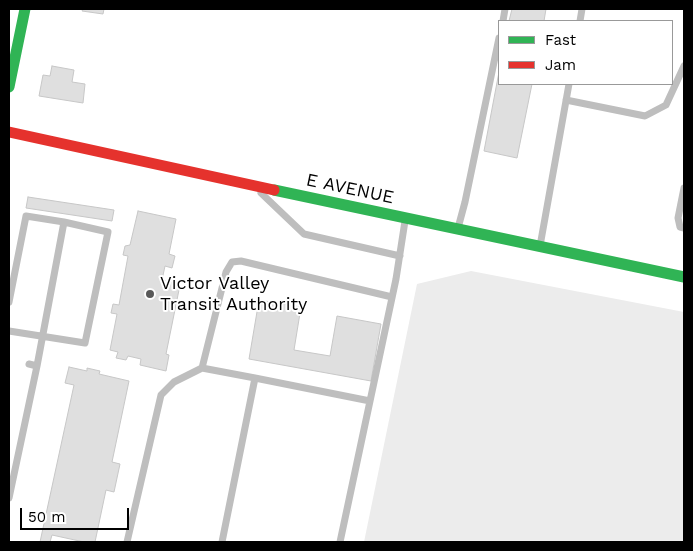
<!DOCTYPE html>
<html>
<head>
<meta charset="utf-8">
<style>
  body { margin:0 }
  #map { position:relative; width:693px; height:551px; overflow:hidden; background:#fff; font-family:"Work Sans",sans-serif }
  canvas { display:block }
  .frame { position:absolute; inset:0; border:10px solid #000; pointer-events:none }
  .legend { position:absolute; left:498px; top:20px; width:175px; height:65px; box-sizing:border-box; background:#fff; border:1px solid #999; margin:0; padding:6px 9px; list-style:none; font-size:15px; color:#000 }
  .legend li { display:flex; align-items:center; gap:10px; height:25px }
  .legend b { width:25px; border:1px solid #999 }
  .scale { position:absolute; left:20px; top:508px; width:109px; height:22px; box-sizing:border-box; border:2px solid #000; border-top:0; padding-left:6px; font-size:15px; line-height:18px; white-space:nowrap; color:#000; -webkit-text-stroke:4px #fff; paint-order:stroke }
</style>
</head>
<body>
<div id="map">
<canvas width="693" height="551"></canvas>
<div class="frame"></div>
<ul class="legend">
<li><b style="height:6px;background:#30b455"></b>Fast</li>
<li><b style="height:6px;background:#e5322d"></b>Jam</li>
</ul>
<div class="scale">50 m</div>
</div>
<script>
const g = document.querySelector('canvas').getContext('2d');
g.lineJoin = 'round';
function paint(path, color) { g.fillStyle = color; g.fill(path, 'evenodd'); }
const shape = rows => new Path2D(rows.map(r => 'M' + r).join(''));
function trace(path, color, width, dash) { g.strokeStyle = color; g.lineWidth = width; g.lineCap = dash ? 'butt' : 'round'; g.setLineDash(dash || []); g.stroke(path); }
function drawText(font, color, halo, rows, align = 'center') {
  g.font = font + ' "Work Sans",sans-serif'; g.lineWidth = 4; g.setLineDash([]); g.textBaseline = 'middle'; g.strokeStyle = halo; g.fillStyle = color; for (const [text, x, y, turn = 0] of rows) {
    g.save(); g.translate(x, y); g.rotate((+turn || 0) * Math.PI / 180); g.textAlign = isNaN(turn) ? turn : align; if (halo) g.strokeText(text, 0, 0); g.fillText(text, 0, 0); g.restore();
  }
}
const green = shape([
  [471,271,684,312,684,542,364,542,417,284]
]);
const building = shape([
  [83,9,104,9,103,14,82,11,83,9],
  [512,9,546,9,544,21,509,21,512,9],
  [52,66,74,70,72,82,85,84,83,103,39,96,43,75,50,76,52,66],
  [499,72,499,84,532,84,517,158,484,151,499,72],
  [28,197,114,210,112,221,26,208,28,197],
  [138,211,176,219,169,254,175,256,172,268,165,266,162,280,180,285,166,354,169,355,166,371,140,365,141,359,128,356,126,360,116,358,118,352,110,350,117,314,111,313,113,304,119,305,128,256,123,255,125,246,130,245,138,211],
  [259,300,301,307,294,350,330,356,337,316,381,324,371,381,249,359,259,300],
  [69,367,87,371,87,368,100,371,99,374,129,381,112,462,120,464,114,492,106,490,95,542,84,542,52,535,50,542,40,542,74,385,65,383,69,367]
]);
const lane = shape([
  [503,21,505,9],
  [580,21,582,9],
  [566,100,645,116,666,105,684,66],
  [684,188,678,218,680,227,684,228],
  [261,193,304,234,400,256],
  [458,228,465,202,499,38],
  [540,246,569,84],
  [9,302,26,216,64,222,108,232,85,343,9,331],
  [37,366,64,222],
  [202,368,226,272,232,262,241,261,392,297],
  [255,378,370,401],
  [9,498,37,366,29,364],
  [127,542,161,395,174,382,202,368,255,378,222,542],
  [340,542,396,279,405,221]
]);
const fast = shape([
  [9,87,25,9],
  [274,190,684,277]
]);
const jam = shape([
  [9,132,274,190]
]);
const markers = [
  [150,294,5,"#595959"]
];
const streetNames = [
  ["E AVENUE",350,189,12]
];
const poiNames = [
  ["Victor Valley",160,284],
  ["Transit Authority",160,305]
];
paint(green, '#ececec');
paint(building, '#dfdfdf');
trace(building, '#c7c7c7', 1);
trace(lane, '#bebebe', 7);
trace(fast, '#30b455', 11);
trace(jam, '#e5322d', 11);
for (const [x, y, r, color] of markers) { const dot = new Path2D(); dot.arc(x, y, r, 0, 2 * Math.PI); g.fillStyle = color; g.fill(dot); trace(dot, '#fff', 2); }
drawText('18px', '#000', '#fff', streetNames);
drawText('18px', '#000', '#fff', poiNames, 'left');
</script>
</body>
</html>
